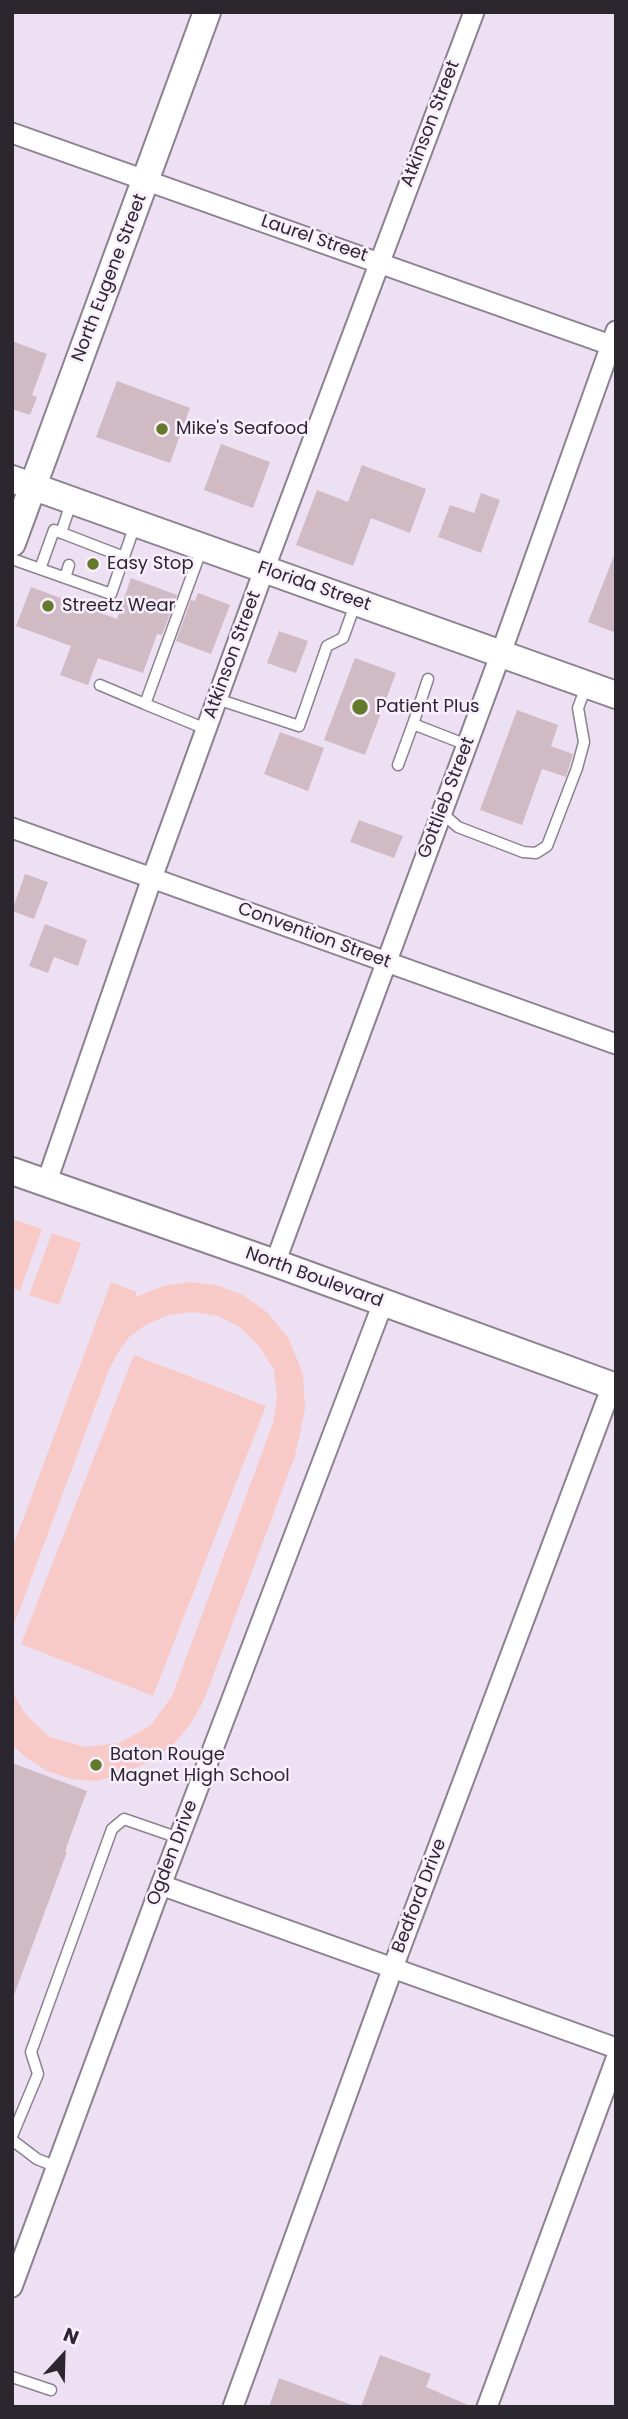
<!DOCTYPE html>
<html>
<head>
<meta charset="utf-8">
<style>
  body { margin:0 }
  #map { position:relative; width:628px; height:2419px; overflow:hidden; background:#ede0f3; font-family:Poppins,sans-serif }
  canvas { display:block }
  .frame { position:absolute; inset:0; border:14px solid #2c272e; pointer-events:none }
  .north { position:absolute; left:28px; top:2321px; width:70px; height:70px; -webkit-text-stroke:5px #f9effe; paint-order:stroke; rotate:22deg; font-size:19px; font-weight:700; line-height:28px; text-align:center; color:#2c272e }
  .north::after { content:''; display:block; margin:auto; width:24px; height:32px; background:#2c272e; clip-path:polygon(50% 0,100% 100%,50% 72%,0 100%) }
</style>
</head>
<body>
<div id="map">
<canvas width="628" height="2419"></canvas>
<div class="frame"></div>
<div class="north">N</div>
</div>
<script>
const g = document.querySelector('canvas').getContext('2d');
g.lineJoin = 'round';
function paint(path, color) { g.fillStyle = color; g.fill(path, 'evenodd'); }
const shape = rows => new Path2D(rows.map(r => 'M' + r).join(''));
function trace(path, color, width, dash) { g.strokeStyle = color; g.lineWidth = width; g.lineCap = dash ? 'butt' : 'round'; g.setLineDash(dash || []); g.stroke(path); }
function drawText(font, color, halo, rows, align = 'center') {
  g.font = font + ' Poppins,sans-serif'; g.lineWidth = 5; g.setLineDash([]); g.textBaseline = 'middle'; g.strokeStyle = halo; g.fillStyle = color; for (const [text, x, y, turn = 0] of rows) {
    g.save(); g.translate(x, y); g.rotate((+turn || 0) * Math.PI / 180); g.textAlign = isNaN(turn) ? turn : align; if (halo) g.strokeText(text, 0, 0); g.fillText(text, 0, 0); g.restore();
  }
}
const green = shape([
  [13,1219,42,1229,20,1291,12,1288],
  [52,1233,81,1243,59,1305,29,1295],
  [111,1282,136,1292,136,1297,163,1286,189,1282,216,1285,243,1295,268,1313,289,1339,303,1374,305,1409,295,1456,204,1700,190,1725,172,1746,147,1763,122,1774,96,1781,71,1779,47,1771,24,1756,12,1744,12,1691,26,1715,50,1737,85,1747,120,1743,151,1725,172,1696,273,1423,277,1397,274,1370,259,1346,241,1328,218,1316,193,1312,169,1315,147,1324,130,1336,117,1354,108,1372,12,1630,12,1549],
  [134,1355,266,1406,153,1696,21,1644]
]);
const building = shape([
  [12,341,47,354,32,395,37,397,30,415,12,409],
  [117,381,190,408,170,463,96,437],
  [221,444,270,462,253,508,204,490],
  [362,465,426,489,410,533,371,518,353,566,296,545,317,490,348,502],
  [481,493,500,500,481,553,438,537,450,505,474,513],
  [615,553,616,553,616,633,588,622],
  [131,578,177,595,162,635,157,634,143,673,98,658,88,685,60,675,71,646,16,626,31,587,117,619],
  [198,593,230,605,211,654,176,641,191,600,195,601],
  [279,631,308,641,296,673,267,663],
  [355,658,396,673,365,755,324,740],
  [517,710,558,725,551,746,573,754,566,777,542,769,522,825,480,810],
  [280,732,324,748,308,791,264,774],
  [359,820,403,836,394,858,350,842],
  [25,874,48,882,34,919,12,911],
  [45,924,87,940,78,966,54,957,48,973,29,966],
  [12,1763,87,1791,65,1851,67,1852,14,1995],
  [380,2355,431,2374,426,2387,473,2407,361,2407],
  [279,2378,352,2405,352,2407,269,2407]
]);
const lane = shape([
  [61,533,72,500],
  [12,559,111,594,135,525],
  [40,569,54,530,124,557],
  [65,578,69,565],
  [428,679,413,724,467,745],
  [100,685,145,704,202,548],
  [217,699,299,726,327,646,343,638,356,602],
  [145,704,206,729],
  [398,765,413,724],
  [442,813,458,827,523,852,536,853,547,846,577,768,584,742,578,708,586,687],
  [12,2136,38,2074,31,2052,112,1829,124,1819,179,1838],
  [12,2140,37,2159,57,2167],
  [12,2377,51,2390]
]);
const street = shape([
  [12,133,616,347],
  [12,828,616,1044],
  [46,1184,152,878,264,570,474,12],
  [275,1263,501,653,616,331],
  [161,1885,616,2048],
  [12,2287,161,1885,383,1303],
  [233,2407,392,1970,612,1386],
  [487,2407,616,2059]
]);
const secondary = shape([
  [12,479,616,695],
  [12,543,207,12],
  [12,1171,275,1263,616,1387]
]);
const markers = [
  [162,429,7,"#647a2a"],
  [93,564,7,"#647a2a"],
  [48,606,7,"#647a2a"],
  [360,707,9,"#647a2a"],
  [96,1765,7,"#647a2a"]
];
const streetNames = [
  ["Atkinson Street",431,124,-69],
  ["Laurel Street",314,239,19],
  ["North Eugene Street",110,278,-69],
  ["Florida Street",314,587,19],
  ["Atkinson Street",233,655,-70],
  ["Gottlieb Street",447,798,-69],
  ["Convention Street",314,936,20],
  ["North Boulevard",314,1278,20],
  ["Ogden Drive",173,1853,-69],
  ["Bedford Drive",420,1896,-69]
];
const poiNames = [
  ["Mike's Seafood",176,429],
  ["Easy Stop",107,564],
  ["Streetz Wear",62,606],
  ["Patient Plus",376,707],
  ["Baton Rouge",110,1755],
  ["Magnet High School",110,1776]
];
paint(green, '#f8cac7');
paint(building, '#d0bac4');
trace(lane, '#8c8191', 13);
trace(street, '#8c8191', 23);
trace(secondary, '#8c8191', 30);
trace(lane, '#fff', 10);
trace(street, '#fff', 19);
trace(secondary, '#fff', 26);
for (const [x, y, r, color] of markers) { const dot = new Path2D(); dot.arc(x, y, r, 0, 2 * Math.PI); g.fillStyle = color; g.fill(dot); trace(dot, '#f9effe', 2.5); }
drawText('18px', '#2c272e', '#f9effe', streetNames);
drawText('18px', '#2c272e', '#f9effe', poiNames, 'left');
</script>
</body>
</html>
